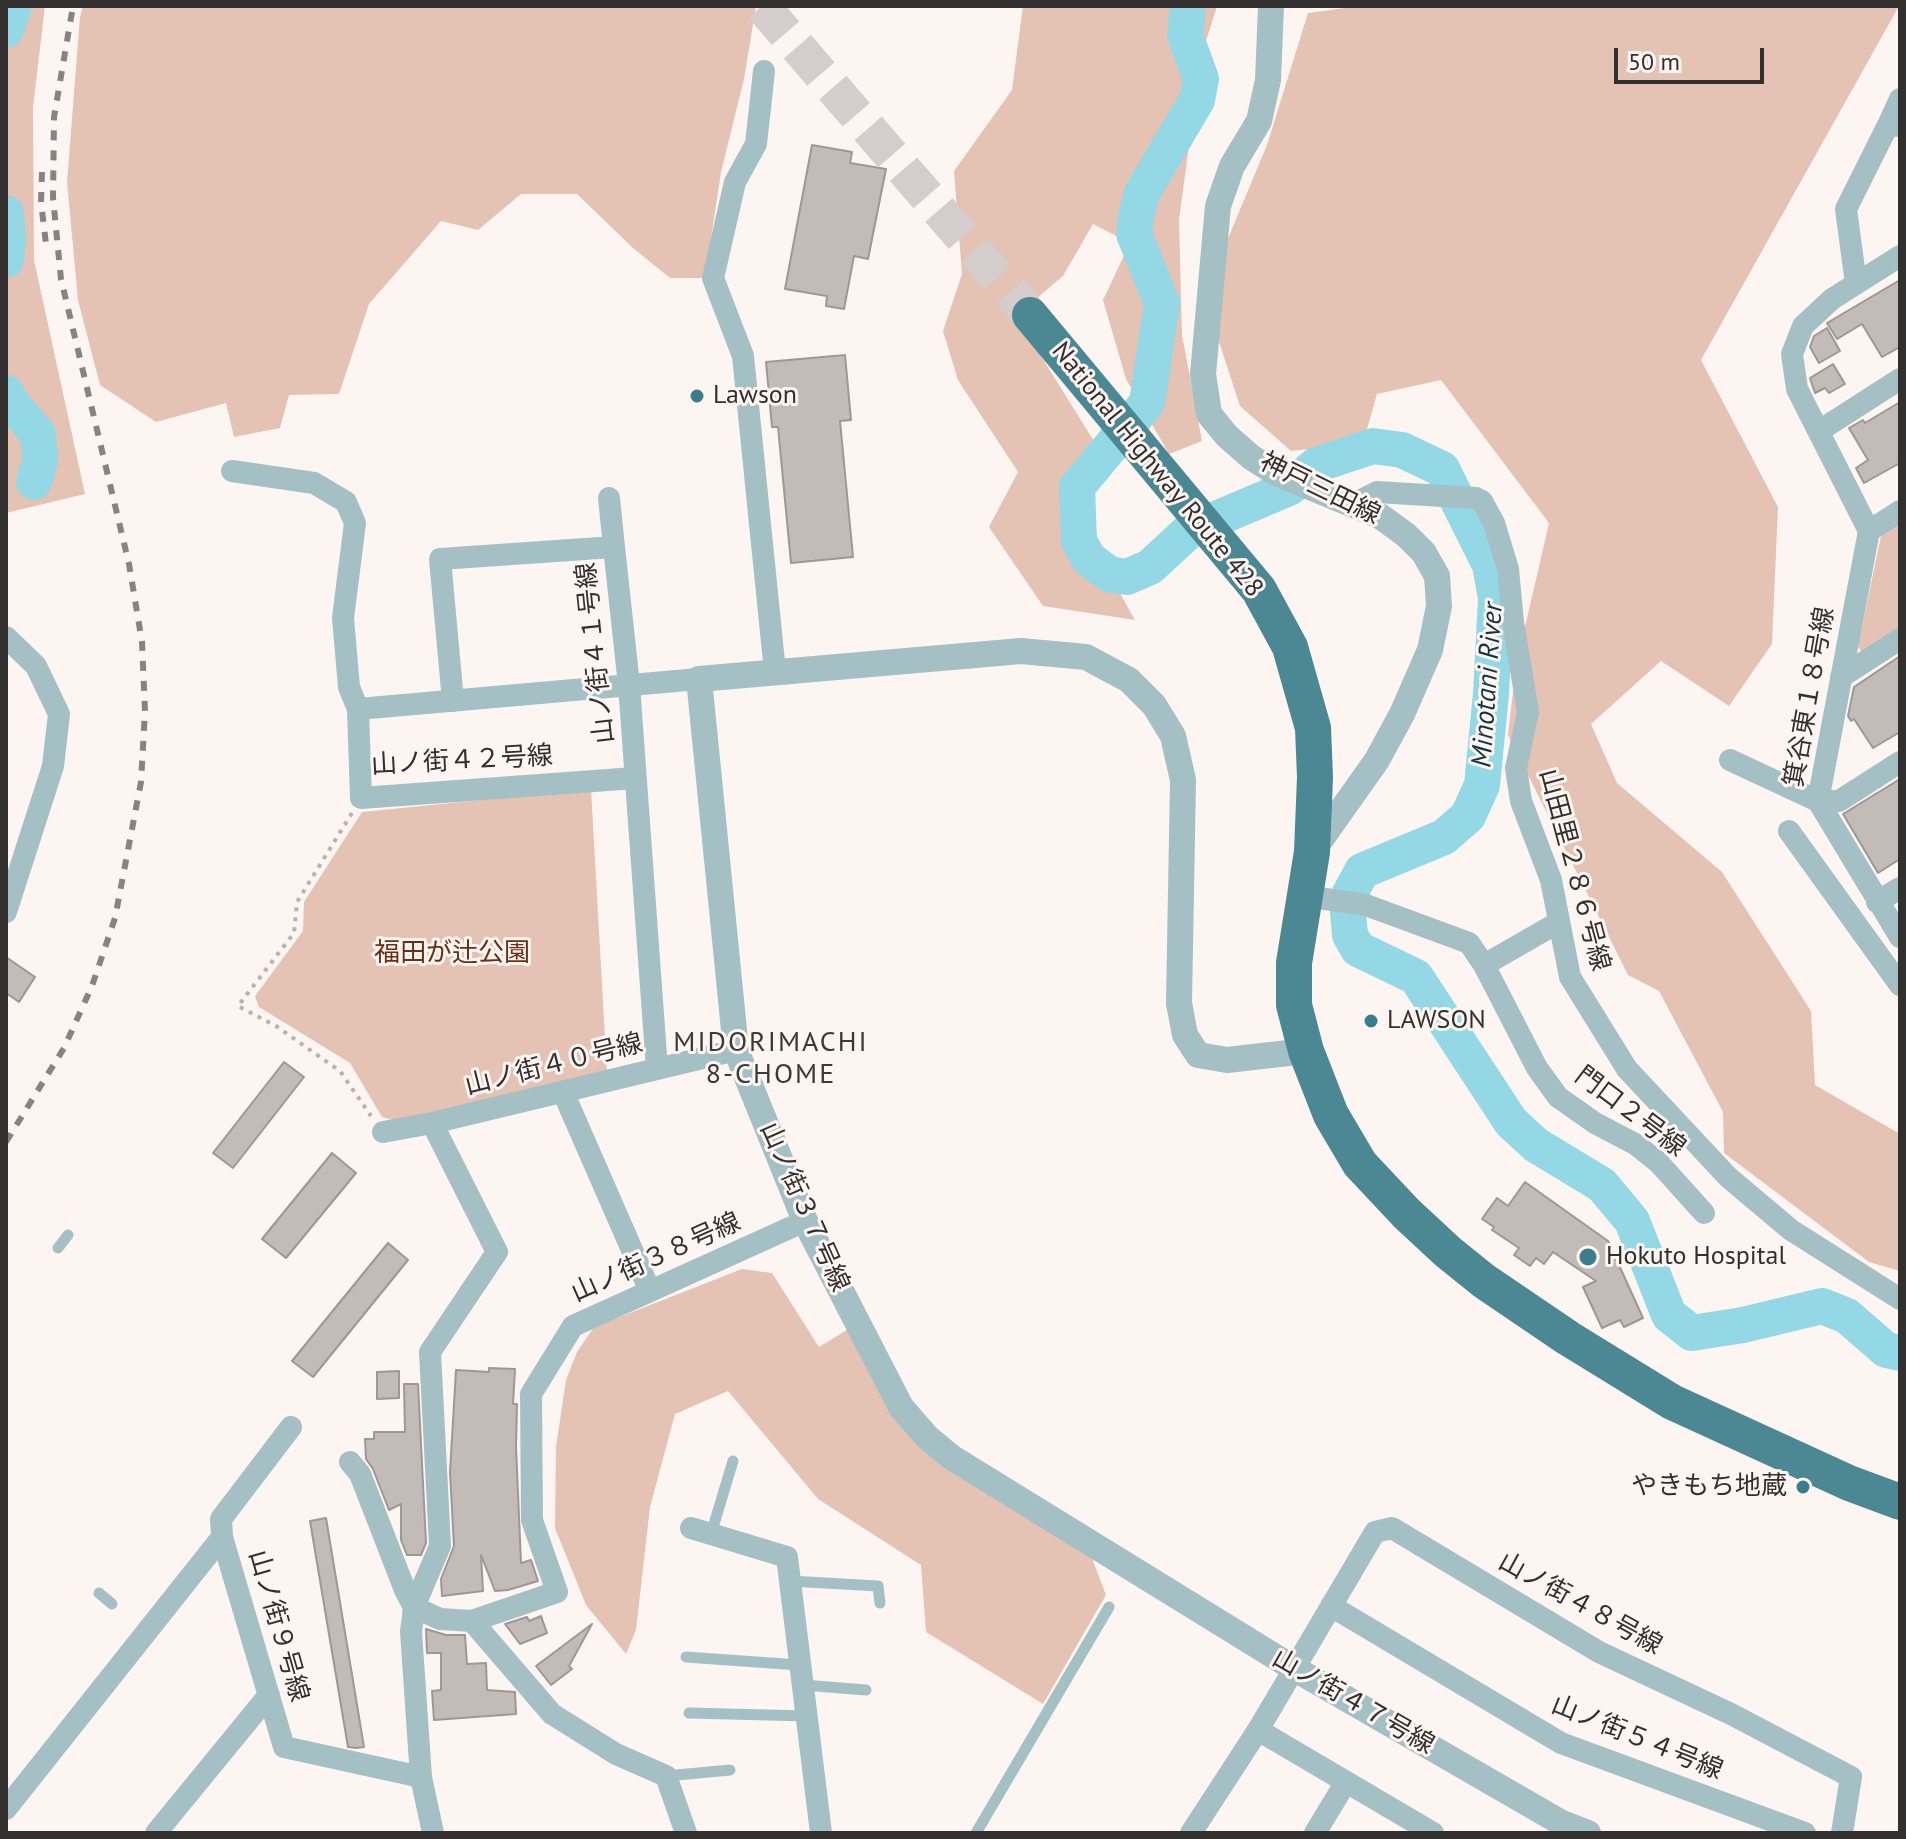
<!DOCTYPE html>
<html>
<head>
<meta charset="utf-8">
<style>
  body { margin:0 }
  #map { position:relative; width:1906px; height:1839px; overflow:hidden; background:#fdf5f2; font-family:"PT Sans",sans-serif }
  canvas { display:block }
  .frame { position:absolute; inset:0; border:8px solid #322f2e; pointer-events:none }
  .scale { position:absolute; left:1614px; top:48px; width:150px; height:36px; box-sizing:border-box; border:4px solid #322f2e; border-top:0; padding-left:10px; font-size:24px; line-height:28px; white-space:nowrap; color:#322f2e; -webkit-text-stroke:6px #fdf5f2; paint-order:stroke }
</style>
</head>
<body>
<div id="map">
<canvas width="1906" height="1839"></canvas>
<div class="frame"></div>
<div class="scale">50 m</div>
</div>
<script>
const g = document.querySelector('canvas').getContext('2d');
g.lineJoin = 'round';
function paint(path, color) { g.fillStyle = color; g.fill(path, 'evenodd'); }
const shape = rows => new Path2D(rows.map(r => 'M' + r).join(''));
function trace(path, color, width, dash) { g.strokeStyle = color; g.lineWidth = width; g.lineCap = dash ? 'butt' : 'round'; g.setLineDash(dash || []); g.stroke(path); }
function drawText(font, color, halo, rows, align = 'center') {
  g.font = font + ' "PT Sans","Noto Sans JP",sans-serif'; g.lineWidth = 6; g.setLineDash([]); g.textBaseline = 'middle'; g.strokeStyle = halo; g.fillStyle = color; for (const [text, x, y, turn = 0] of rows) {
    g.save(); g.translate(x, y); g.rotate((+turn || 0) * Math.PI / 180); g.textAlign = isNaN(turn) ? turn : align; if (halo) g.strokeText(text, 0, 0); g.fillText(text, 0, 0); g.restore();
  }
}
const green = shape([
  [6,6,45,6,33,107,34,260,85,494,6,513],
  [83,6,756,6,744,79,721,172,705,278,670,278,633,248,577,194,521,194,478,230,441,221,369,304,339,394,289,395,280,428,234,437,226,403,156,422,100,385,78,300,67,182,80,17],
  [1023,6,1217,6,1201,57,1179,220,1182,335,1202,441,1169,454,1126,379,1103,300,1130,243,1093,224,1063,276,1016,316,1107,462,1068,500,1135,620,1043,606,989,527,1018,472,958,380,943,331,962,274,954,171,1012,90],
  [1360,6,1899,6,1701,360,1778,507,1772,644,1729,706,1661,661,1591,724,1617,783,1722,872,1811,1011,1815,1085,1900,1134,1900,1271,1869,1262,1724,1153,1723,1112,1659,991,1628,975,1508,735,1516,666,1549,523,1441,380,1377,394,1363,443,1291,451,1240,406,1204,296,1267,145,1308,13],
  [1900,523,1900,631,1863,655,1858,646,1881,536],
  [591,789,607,1073,397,1121,382,1117,350,1063,259,1007,255,996,303,931,304,902,362,812],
  [742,1269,772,1273,819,1347,850,1328,905,1421,1090,1553,1106,1595,1043,1704,926,1632,921,1565,818,1499,728,1391,675,1414,650,1507,636,1630,626,1654,586,1605,555,1528,556,1447,566,1380,577,1352,594,1327]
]);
const river = shape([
  [1188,6,1185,35,1201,79,1197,100,1142,193,1137,211,1134,234,1162,303,1147,403,1077,487,1079,541,1089,559,1109,574,1127,577,1150,567,1190,530,1289,488,1316,465,1373,446,1402,450,1442,469,1490,565,1496,598,1491,694,1482,785,1468,816,1444,837,1362,871,1347,899,1350,935,1358,949,1416,977,1511,1122,1536,1145,1602,1185,1632,1221,1669,1315,1692,1333,1743,1325,1822,1306,1847,1316,1886,1350,1900,1353],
  [6,30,14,6],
  [6,213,8,239,6,260],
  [6,393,14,406,38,434,40,460,34,482]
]);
const building = shape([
  [812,145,852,152,850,163,886,169,868,259,854,256,844,309,826,306,827,296,785,289,812,145],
  [1900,280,1900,347,1882,357,1862,324,1837,339,1827,323,1900,280],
  [1827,328,1840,351,1819,363,1810,347,1814,336,1827,328],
  [845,355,851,420,840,421,853,557,791,563,778,427,772,427,766,362,845,355],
  [1833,364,1845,384,1829,393,1825,388,1815,393,1810,378,1833,364],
  [1900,402,1900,463,1864,483,1856,468,1868,460,1849,428,1863,420,1865,423,1900,402],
  [1900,656,1900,732,1873,748,1854,719,1851,721,1848,716,1854,687,1900,656],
  [1900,779,1900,859,1878,873,1843,814,1900,779],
  [6,957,35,977,19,1002,6,993,6,957],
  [284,1062,304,1077,233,1168,213,1153,284,1062],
  [332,1153,356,1173,286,1258,262,1239,332,1153],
  [1525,1182,1608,1241,1643,1318,1624,1327,1620,1320,1602,1328,1583,1287,1596,1281,1553,1252,1544,1264,1536,1258,1530,1266,1514,1255,1519,1248,1492,1230,1494,1227,1482,1219,1497,1198,1508,1206,1525,1182],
  [388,1243,408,1260,313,1377,292,1361,388,1243],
  [489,1368,515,1369,513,1404,517,1404,516,1447,521,1563,531,1560,538,1581,508,1590,495,1591,481,1555,483,1591,442,1596,441,1579,454,1546,450,1472,456,1370,489,1372,489,1368],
  [399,1371,399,1398,377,1399,377,1372,399,1371],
  [404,1384,418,1384,426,1543,421,1555,407,1555,401,1540,401,1504,389,1510,373,1469,366,1459,365,1439,374,1439,374,1432,405,1432,404,1384],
  [326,1518,364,1747,356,1748,348,1747,310,1521,326,1518],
  [541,1616,547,1633,520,1644,505,1624,527,1617,529,1621,541,1616],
  [592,1624,569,1666,572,1669,551,1685,536,1666,592,1624],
  [426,1629,446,1635,465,1635,467,1664,486,1663,487,1690,515,1692,516,1714,434,1720,432,1691,441,1690,441,1653,427,1653,426,1629]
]);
const trunkTunnel = shape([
  [762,6,1030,315]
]);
const path = shape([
  [352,813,297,902,294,933,238,1006,276,1026,340,1071,371,1116]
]);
const service = shape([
  [58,1248,68,1235],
  [711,1534,733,1461],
  [790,1581,878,1586,880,1603],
  [99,1593,112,1604],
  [686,1657,799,1665],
  [803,1685,866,1690],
  [689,1713,806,1716],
  [666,1776,730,1770],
  [976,1833,1109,1607]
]);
const minor = shape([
  [764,71,756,144,735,182,713,278,743,356,775,672],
  [1888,125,1900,99],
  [1856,284,1846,209,1888,125,1900,126],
  [1819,431,1900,379],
  [232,471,314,483,346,502,355,523,343,618,349,687,358,709],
  [609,498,614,547],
  [1353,504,1377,492,1476,498,1482,501,1494,523,1508,569,1513,622,1528,712,1516,768,1521,801,1551,880,1570,977,1627,1069,1728,1177,1791,1230,1900,1299],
  [1900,511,1869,531,1818,801,1900,937],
  [1869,531,1797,389,1792,354,1803,326,1832,299,1900,256],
  [6,637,36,666,59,714,53,766,6,912],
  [1841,677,1900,639],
  [453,701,440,559,614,547,629,685,657,1069],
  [1730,760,1818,801,1839,801,1900,762],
  [635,778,361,798,358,709,699,679],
  [1789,831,1900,985],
  [1305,896,1366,905,1469,943,1484,965,1559,922],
  [1877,902,1900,888],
  [1484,965,1537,1068,1558,1097,1595,1123,1635,1144,1658,1162,1704,1213],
  [563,1092,650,1291],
  [432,1123,497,1252,430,1352,440,1546,414,1607,411,1632,421,1777,433,1833],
  [383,1132,432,1123,736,1050],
  [350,1462,360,1474,405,1590,414,1607,440,1619,472,1621,557,1592,532,1520,531,1394,573,1326,805,1221],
  [691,1528,787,1557,821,1833],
  [222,1537,221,1519,291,1427],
  [1331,1606,1561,1743,1805,1833],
  [472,1621,552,1714,616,1754,666,1776,686,1833],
  [1258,1730,1433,1833],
  [6,1809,222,1537,284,1747,421,1777],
  [156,1833,269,1695],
  [1191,1833,1258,1730,1375,1532,1392,1528,1599,1652,1731,1714,1851,1777,1842,1833],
  [1315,1833,1346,1782]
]);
const tertiary = shape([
  [1271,6,1268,80,1259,121,1232,166,1218,206,1203,374,1209,414,1227,436,1251,457,1276,473,1380,516,1406,535,1424,553,1437,576,1439,606,1430,650,1402,714,1377,760,1312,852],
  [1306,1051,1227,1060,1198,1055,1185,1035,1179,1003,1183,780,1173,736,1154,705,1129,680,1086,657,1021,651,699,679,736,1050,805,1221,901,1407,927,1437,951,1457,1295,1669,1560,1822,1588,1833]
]);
const trunk = shape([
  [1030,315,1259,590,1290,647,1313,728,1315,777,1312,852,1294,963,1294,1005,1306,1051,1331,1115,1360,1164,1407,1214,1448,1252,1484,1281,1568,1338,1672,1402,1849,1483,1900,1502]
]);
const rail = shape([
  [42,172,41,202,46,244],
  [6,1142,64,1048,92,986,115,918,141,782,145,711,142,642,129,564,61,279,53,198,54,117,73,6]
]);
const markers = [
  [697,396,8,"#397e8b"],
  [1371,1021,8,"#397e8b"],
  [1588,1257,10,"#397e8b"],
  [1803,1487,8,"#397e8b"]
];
const poiNames = [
  ["Lawson",713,396],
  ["LAWSON",1387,1021],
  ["Hokuto Hospital",1606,1257],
  ["やきもち地蔵",1787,1487,"right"]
];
const streetNames = [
  ["National Highway Route 428",1157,470,51],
  ["神戸三田線",1320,489,26],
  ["山ノ街４１号線",596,653,-96],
  ["箕谷東１８号線",1810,697,-80],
  ["山ノ街４２号線",462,761,-3],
  ["山田里２８６号線",1574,870,75],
  ["山ノ街４０号線",554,1065,-14],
  ["門口２号線",1630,1112,37],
  ["山ノ街３７号線",804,1207,66],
  ["山ノ街３８号線",656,1258,-24],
  ["山ノ街４８号線",1580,1604,29],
  ["山ノ街９号線",278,1626,74],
  ["山ノ街４７号線",1353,1702,30],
  ["山ノ街５４号線",1637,1738,22]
];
const parkNames = [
  ["福田が辻公園",452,954]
];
const waterNames = [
  ["Minotani River",1488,685,-86]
];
const neighbourhoodNames = [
  ["MIDORIMACHI",771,1043],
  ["8-CHOME",771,1075]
];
paint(green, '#e4c2b4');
trace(river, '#94d8e5', 36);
paint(building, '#c3bbb8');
trace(building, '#9f9794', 2);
trace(trunkTunnel, '#d4cdcb', 36, [36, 18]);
trace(path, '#b8b2b0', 4, [4, 6]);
trace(service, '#a4c0c5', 11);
trace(minor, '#a4c0c5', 22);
trace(tertiary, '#a4c0c5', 26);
trace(trunk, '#4b8894', 36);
trace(rail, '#888381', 6, [10, 10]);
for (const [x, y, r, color] of markers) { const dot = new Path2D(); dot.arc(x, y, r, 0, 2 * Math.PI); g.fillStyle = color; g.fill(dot); trace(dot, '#fdf5f2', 3); }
drawText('26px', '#322f2e', '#fdf5f2', poiNames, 'left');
drawText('26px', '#322f2e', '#fdf5f2', streetNames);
drawText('26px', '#6d2d0e', '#fdf5f2', parkNames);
drawText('italic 28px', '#13343a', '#fdf5f2', waterNames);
g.letterSpacing = '2px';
drawText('28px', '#3f3936', '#fdf5f2', neighbourhoodNames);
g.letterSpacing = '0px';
</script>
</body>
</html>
